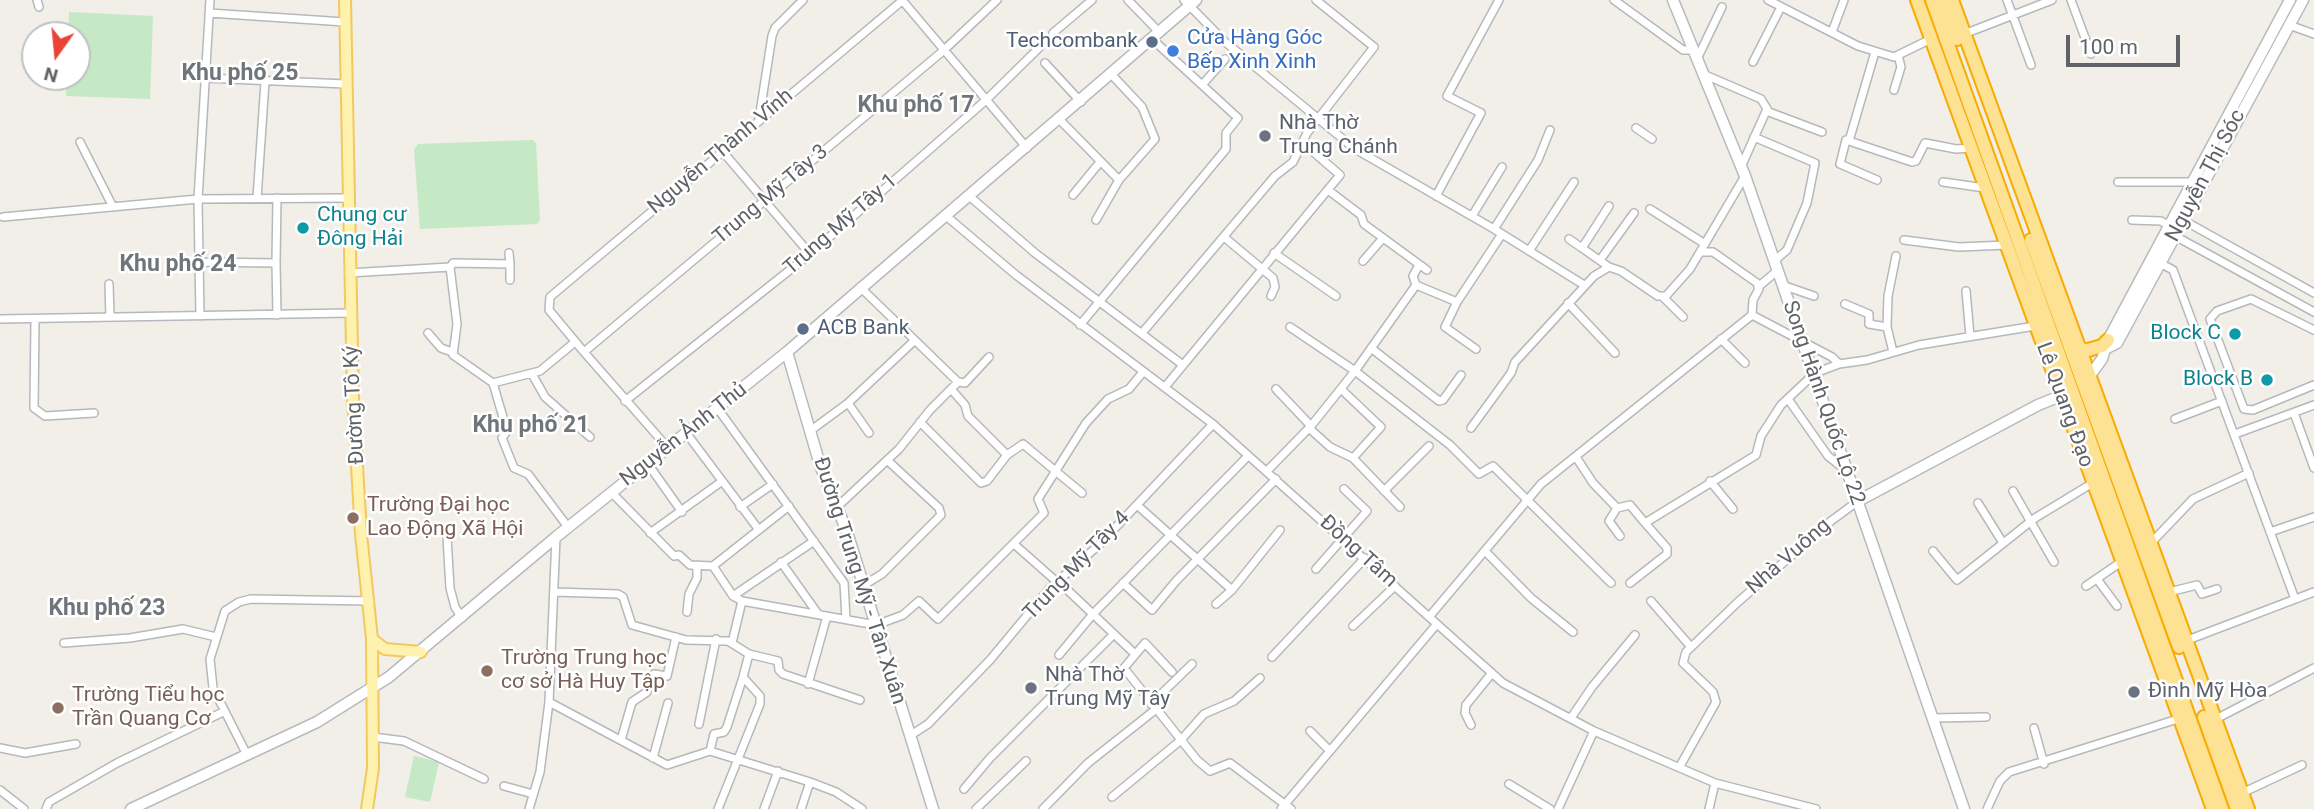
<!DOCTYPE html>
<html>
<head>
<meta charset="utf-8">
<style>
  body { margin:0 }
  #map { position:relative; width:2314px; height:809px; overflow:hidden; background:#f1efe8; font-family:Roboto,sans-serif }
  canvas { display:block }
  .north { position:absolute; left:21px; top:21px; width:70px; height:70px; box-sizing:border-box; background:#fff; border:2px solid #bfc1c3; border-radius:50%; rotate:195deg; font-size:19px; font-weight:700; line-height:28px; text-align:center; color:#5f6368 }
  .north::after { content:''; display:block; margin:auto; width:24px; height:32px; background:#ea4335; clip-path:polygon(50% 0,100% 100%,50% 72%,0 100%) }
  .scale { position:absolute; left:2066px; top:35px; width:114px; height:32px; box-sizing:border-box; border:4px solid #5f6368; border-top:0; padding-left:9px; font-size:21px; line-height:24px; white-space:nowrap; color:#5f6368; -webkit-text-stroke:5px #fff; paint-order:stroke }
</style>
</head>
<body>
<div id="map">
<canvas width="2314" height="809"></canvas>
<div class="north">N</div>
<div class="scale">100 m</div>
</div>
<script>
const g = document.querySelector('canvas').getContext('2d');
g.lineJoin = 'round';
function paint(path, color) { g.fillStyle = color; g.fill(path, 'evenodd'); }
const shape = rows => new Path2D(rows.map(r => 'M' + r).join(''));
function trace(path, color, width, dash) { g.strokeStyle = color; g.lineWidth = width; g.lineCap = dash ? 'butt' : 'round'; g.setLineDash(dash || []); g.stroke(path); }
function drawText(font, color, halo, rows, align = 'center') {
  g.font = font + ' Roboto,sans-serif'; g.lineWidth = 5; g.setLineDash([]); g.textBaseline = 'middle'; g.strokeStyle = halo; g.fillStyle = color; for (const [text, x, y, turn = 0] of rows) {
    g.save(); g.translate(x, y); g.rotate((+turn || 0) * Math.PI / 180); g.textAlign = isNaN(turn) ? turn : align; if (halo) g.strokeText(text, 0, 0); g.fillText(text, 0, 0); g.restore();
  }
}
const green = shape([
  [69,12,153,16,150,99,66,96,67,77,77,77,77,35,68,35],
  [533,140,536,143,540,220,537,224,420,229,414,150,418,144],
  [414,756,439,762,430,802,405,797]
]);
const street = shape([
  [37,0,39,7],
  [902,0,1027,148],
  [903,0,550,297,549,310,584,352,943,51,997,0],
  [1128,0,1160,33],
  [1184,0,1224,41,1355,149,1494,229,1584,285],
  [1614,0,1683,50,1693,50],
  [1768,0,1858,46,1894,57,1931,39],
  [2007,0,2031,65],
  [2071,0,2091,54],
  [209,13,345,22],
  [2289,25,2314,34],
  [1832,32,1844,0],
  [1053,33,1092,0],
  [1964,34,2052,0],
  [1697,59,1722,7],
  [1753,62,1781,7],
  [1045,63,1081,102],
  [1703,74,1761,99,1769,112,1822,132],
  [205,78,346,84],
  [1202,85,1225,59],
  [1894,90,1901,67,1898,55],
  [759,119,772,36,775,28,803,0],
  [1060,120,1119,180,1155,139,1142,107,1112,75],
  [1636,128,1652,139],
  [1754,137,1815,163,1807,203,1787,250,1774,261],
  [1849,141,1875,52],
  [80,142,113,207],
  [723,152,810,254],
  [1741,167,1767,109],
  [1877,180,1840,164,1846,140,1912,162,1916,161,1925,143,1956,149,1971,148],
  [1943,182,1985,188],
  [2118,182,2192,182],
  [1328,190,1361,215,1364,224,1427,270],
  [968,195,1035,253,1183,365],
  [1073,195,1100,162],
  [1436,196,1481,113,1447,96,1499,0],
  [257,198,265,82],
  [1609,206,1582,248,1609,267],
  [1650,209,1705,244],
  [945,215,1016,275,1213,424,1503,683,1594,731,1715,783,1816,809],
  [1472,216,1502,167],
  [3,217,198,199,347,198],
  [1096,220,1119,180],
  [2132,220,2161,221,2169,226],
  [2183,220,2314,293],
  [1494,229,1538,160,1550,130],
  [2175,236,2314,312],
  [1224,237,1273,278,1275,287,1271,296],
  [1569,239,1582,248],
  [1904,240,1959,247,2007,245],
  [1529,251,1574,182],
  [1700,252,1713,252,1757,283,1759,289,1753,300,1752,315],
  [509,253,510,264],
  [1274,253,1336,296],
  [1600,260,1634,213],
  [1363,261,1383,238],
  [200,262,276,263,277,315],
  [276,263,277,198],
  [2160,263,2173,270,2295,599],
  [450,267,453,263,510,264,510,280],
  [349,273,450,267,457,324,453,355,493,383,540,371,575,342],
  [109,284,110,317],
  [1416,285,1413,276,1419,265],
  [1782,285,1814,296],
  [1758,287,1777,271],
  [1966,291,1970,336],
  [1663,297,1683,317],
  [1457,302,1445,327,1476,349],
  [1568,303,1615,353],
  [1845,304,1869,314,1869,324,1887,327,1893,352],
  [1752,315,1832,357,1839,364,1867,360,1919,345,2035,326],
  [200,316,198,199,210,0],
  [0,319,350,313],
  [35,320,34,408,45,416,94,413],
  [1080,325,1226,149,1226,133,1238,118,1152,39],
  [1290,327,1355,371,1450,445,1479,474,1493,466,1611,583],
  [1887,327,1888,296,1896,256],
  [2314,330,2251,299,2217,311,2210,319,2244,409,2253,410,2314,385],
  [428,333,441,348,452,352],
  [1142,333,1275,176,1293,162,1307,133,1374,47,1316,0],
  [1721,339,1745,363],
  [1371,348,1439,401,1443,400,1461,375],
  [584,352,668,448],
  [532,374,545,397,590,437],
  [958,382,965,383,989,357],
  [493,383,507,431,502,438,514,468,528,474,568,527],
  [1165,387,1340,175,1303,143],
  [951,389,965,405,968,416,1007,455],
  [1276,389,1311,426],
  [1341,389,1381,427,1353,458],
  [1788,399,1828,456,1848,472],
  [625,401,810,254,985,101,1048,39],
  [718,409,844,583,846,619],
  [2294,413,2314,468],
  [2175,419,2222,401],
  [920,422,981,483,987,481,1007,455,1023,444,1082,493],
  [1309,428,1330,447,1353,458,1400,507],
  [1471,428,1511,373,1515,362,1594,276,1609,267,1621,271,1658,296,1666,296,1690,269,1745,176],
  [810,431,848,403],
  [869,433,848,403,914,341],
  [687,434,759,530],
  [2235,434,2314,405],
  [1576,457,1593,483,1617,508,1630,505,1645,523,1756,455,1761,436,1781,405,1815,373,1839,364],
  [648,464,682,512],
  [1267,471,1311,426,1355,371,1416,285,1457,302,1502,234],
  [1710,481,1733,509],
  [1384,491,1429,446],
  [2013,491,2054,562],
  [611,492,674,556,679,555,690,565,713,566],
  [1978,503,2003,543],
  [1137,505,1232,590,1280,530],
  [740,507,773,484],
  [837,507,899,449,930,410,958,382,860,287],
  [1617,508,1609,521,1620,536],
  [2270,532,2314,517],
  [650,533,721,482],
  [447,537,450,588,455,607,462,618],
  [1014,544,1057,582],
  [2150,544,2193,499,2249,473],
  [1485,551,1531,598,1573,632],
  [1933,551,1957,580,2035,518,2096,481],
  [781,562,818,614],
  [713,566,733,596,742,601,876,625,903,615,919,601,938,619,1044,513,1038,499,1086,423,1108,399,1129,389,1143,372],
  [713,566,789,506],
  [1316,569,1367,511,1344,489],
  [2097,579,2117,606],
  [1058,581,1135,654],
  [1123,583,1152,610,1176,581,1276,479],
  [1630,583,1667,554,1667,548,1645,523],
  [864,585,882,574,941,515,939,508,887,460],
  [2086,586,2124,560],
  [554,592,618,594,623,597,632,625,686,640,728,641,749,654,778,661,779,670,783,674,860,700],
  [2169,592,2197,585,2202,594,2217,589],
  [733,596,814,541],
  [1651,601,1691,647],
  [1216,604,1232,590],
  [687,612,689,594,697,578,697,565],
  [1429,617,1541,484,1752,315],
  [1353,626,1395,586],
  [2185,641,2314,592],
  [64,643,130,638,183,629,216,637],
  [732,643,742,601],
  [1059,655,1093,614,1248,456],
  [1272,657,1365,558],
  [1172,672,1145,643,1124,668,1197,760,1210,771,1230,763,1291,809],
  [808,684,827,616],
  [549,702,667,765,710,751,810,782,836,792,862,809],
  [1151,704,1192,664],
  [1571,718,1592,687,1635,635],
  [1933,718,1986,717],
  [2214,720,2314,668],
  [699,724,716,639],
  [1471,725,1465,713,1466,705,1492,673],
  [2034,728,2044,764],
  [1310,731,1330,751],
  [911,735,928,724,990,660,1049,589,1100,544,1213,424],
  [373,737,404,741,484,779],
  [621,740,632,702,647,692,654,674,667,676,676,637],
  [0,748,25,753,76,744],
  [710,751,714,734,724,732,727,727,743,677],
  [246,753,213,688,210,659,225,611,239,602,251,599,370,601],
  [653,758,668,703],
  [1680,766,1716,702,1713,692,1683,663,1686,652,1738,602,1831,521,1858,501],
  [1509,784,1550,809],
  [504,786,533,794],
  [964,789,990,758,1114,634],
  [0,790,24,809],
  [2242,793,2302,765],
  [1112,797,1181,740,1204,714,1234,701,1260,678],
  [46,809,49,802,117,763,223,712],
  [529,809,540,772,549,702,556,537],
  [718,809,760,704,760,696,743,677,749,654],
  [764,809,778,771],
  [801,809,810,782],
  [976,809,1026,761],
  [1043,809,1088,763,1155,710],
  [1281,809,1436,625],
  [1558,809,1594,731],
  [1709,809,1715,783],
  [1987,809,2000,781,2009,772,2181,718]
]);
const secondary = shape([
  [1673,0,1745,176,1964,809],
  [2107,348,2117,343,2303,0],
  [787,352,820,465,847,532,933,809],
  [2086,381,2102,359,2108,340,2290,0],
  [1858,501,2038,405,2068,393],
  [131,809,317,722,389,677,556,537,787,352,1196,0]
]);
const primary = shape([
  [345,0,353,398,361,534,372,639,373,768,367,809],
  [372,639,385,649,421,652]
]);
const highway = shape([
  [1917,0,2213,809],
  [1932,0,2222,809],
  [1943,0,1957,39],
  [1952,0,2248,809],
  [2031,240,2179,647],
  [2073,349,2088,350,2102,346,2108,340],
  [2204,717,2237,809]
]);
const markers = [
  [1152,42,7,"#5c6f8a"],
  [1173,51,7,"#3f7fe0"],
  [1265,136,7,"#6b7280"],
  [303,228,7,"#0f9aa8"],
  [803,329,7,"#5c6f8a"],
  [2235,334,7,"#0f9aa8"],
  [2267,380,7,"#0f9aa8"],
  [353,518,7,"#8d6e63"],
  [487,671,7,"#8d6e63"],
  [1031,688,7,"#6b7280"],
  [2134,692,7,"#6b7280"],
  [58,708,7,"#8d6e63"]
];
const shopNames = [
  ["Cửa Hàng Góc",1187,39],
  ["Bếp Xinh Xinh",1187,63]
];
const serviceNames = [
  ["Techcombank",1138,42],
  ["ACB Bank",817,329,"left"]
];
const worshipNames = [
  ["Nhà Thờ",1279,124],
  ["Trung Chánh",1279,148],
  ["Nhà Thờ",1045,676],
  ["Trung Mỹ Tây",1045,700],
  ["Đình Mỹ Hòa",2148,692]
];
const streetNames = [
  ["Nguyễn Thành Vĩnh",721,152,-40],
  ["Nguyễn Thị Sóc",2206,176,-62],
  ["Trung Mỹ Tây 3",771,195,-40],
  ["Trung Mỹ Tây 1",841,225,-41],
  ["Song Hành Quốc Lộ 22",1823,403,71],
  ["Đường Tô Ký",355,405,-93],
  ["Lê Quang Đạo",2064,405,70],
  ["Nguyễn Ảnh Thủ",684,435,-38],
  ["Đồng Tâm",1358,552,42],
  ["Nhà Vuông",1789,557,-41],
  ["Trung Mỹ Tây 4",1077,566,-46],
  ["Đường Trung Mỹ - Tân Xuân",859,581,72]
];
const cultureNames = [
  ["Chung cư",317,216,"left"],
  ["Đông Hải",317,240,"left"],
  ["Block C",2221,334],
  ["Block B",2253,380]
];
const educationNames = [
  ["Trường Đại học",367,506],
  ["Lao Động Xã Hội",367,530],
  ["Trường Trung học",501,659],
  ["cơ sở Hà Huy Tập",501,683],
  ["Trường Tiểu học",72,696],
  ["Trần Quang Cơ",72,720]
];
const neighbourhoodNames = [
  ["Khu phố 25",240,74],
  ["Khu phố 17",916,106],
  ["Khu phố 24",178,265],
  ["Khu phố 21",531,426],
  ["Khu phố 23",107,609]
];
paint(green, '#c5e8c5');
trace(street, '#b5b8bc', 10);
trace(secondary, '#b6babf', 13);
trace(primary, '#f2c960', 14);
trace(highway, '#f9ab00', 16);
trace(street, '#fff', 7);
trace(secondary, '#fff', 10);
trace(primary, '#fff2af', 10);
trace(highway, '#fde293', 12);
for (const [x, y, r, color] of markers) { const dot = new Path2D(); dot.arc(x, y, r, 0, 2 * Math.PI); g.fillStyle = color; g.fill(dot); trace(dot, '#fff', 2.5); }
drawText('21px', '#366cbe', '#fff', shopNames, 'left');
drawText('21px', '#4e5e75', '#fff', serviceNames, 'right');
drawText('21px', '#5b616d', '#fff', worshipNames, 'left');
drawText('21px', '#5f6368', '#fff', streetNames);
drawText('21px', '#0d838f', '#fff', cultureNames, 'right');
drawText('21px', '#785e54', '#fff', educationNames, 'left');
drawText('bold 23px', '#70757a', '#fff', neighbourhoodNames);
</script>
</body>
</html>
